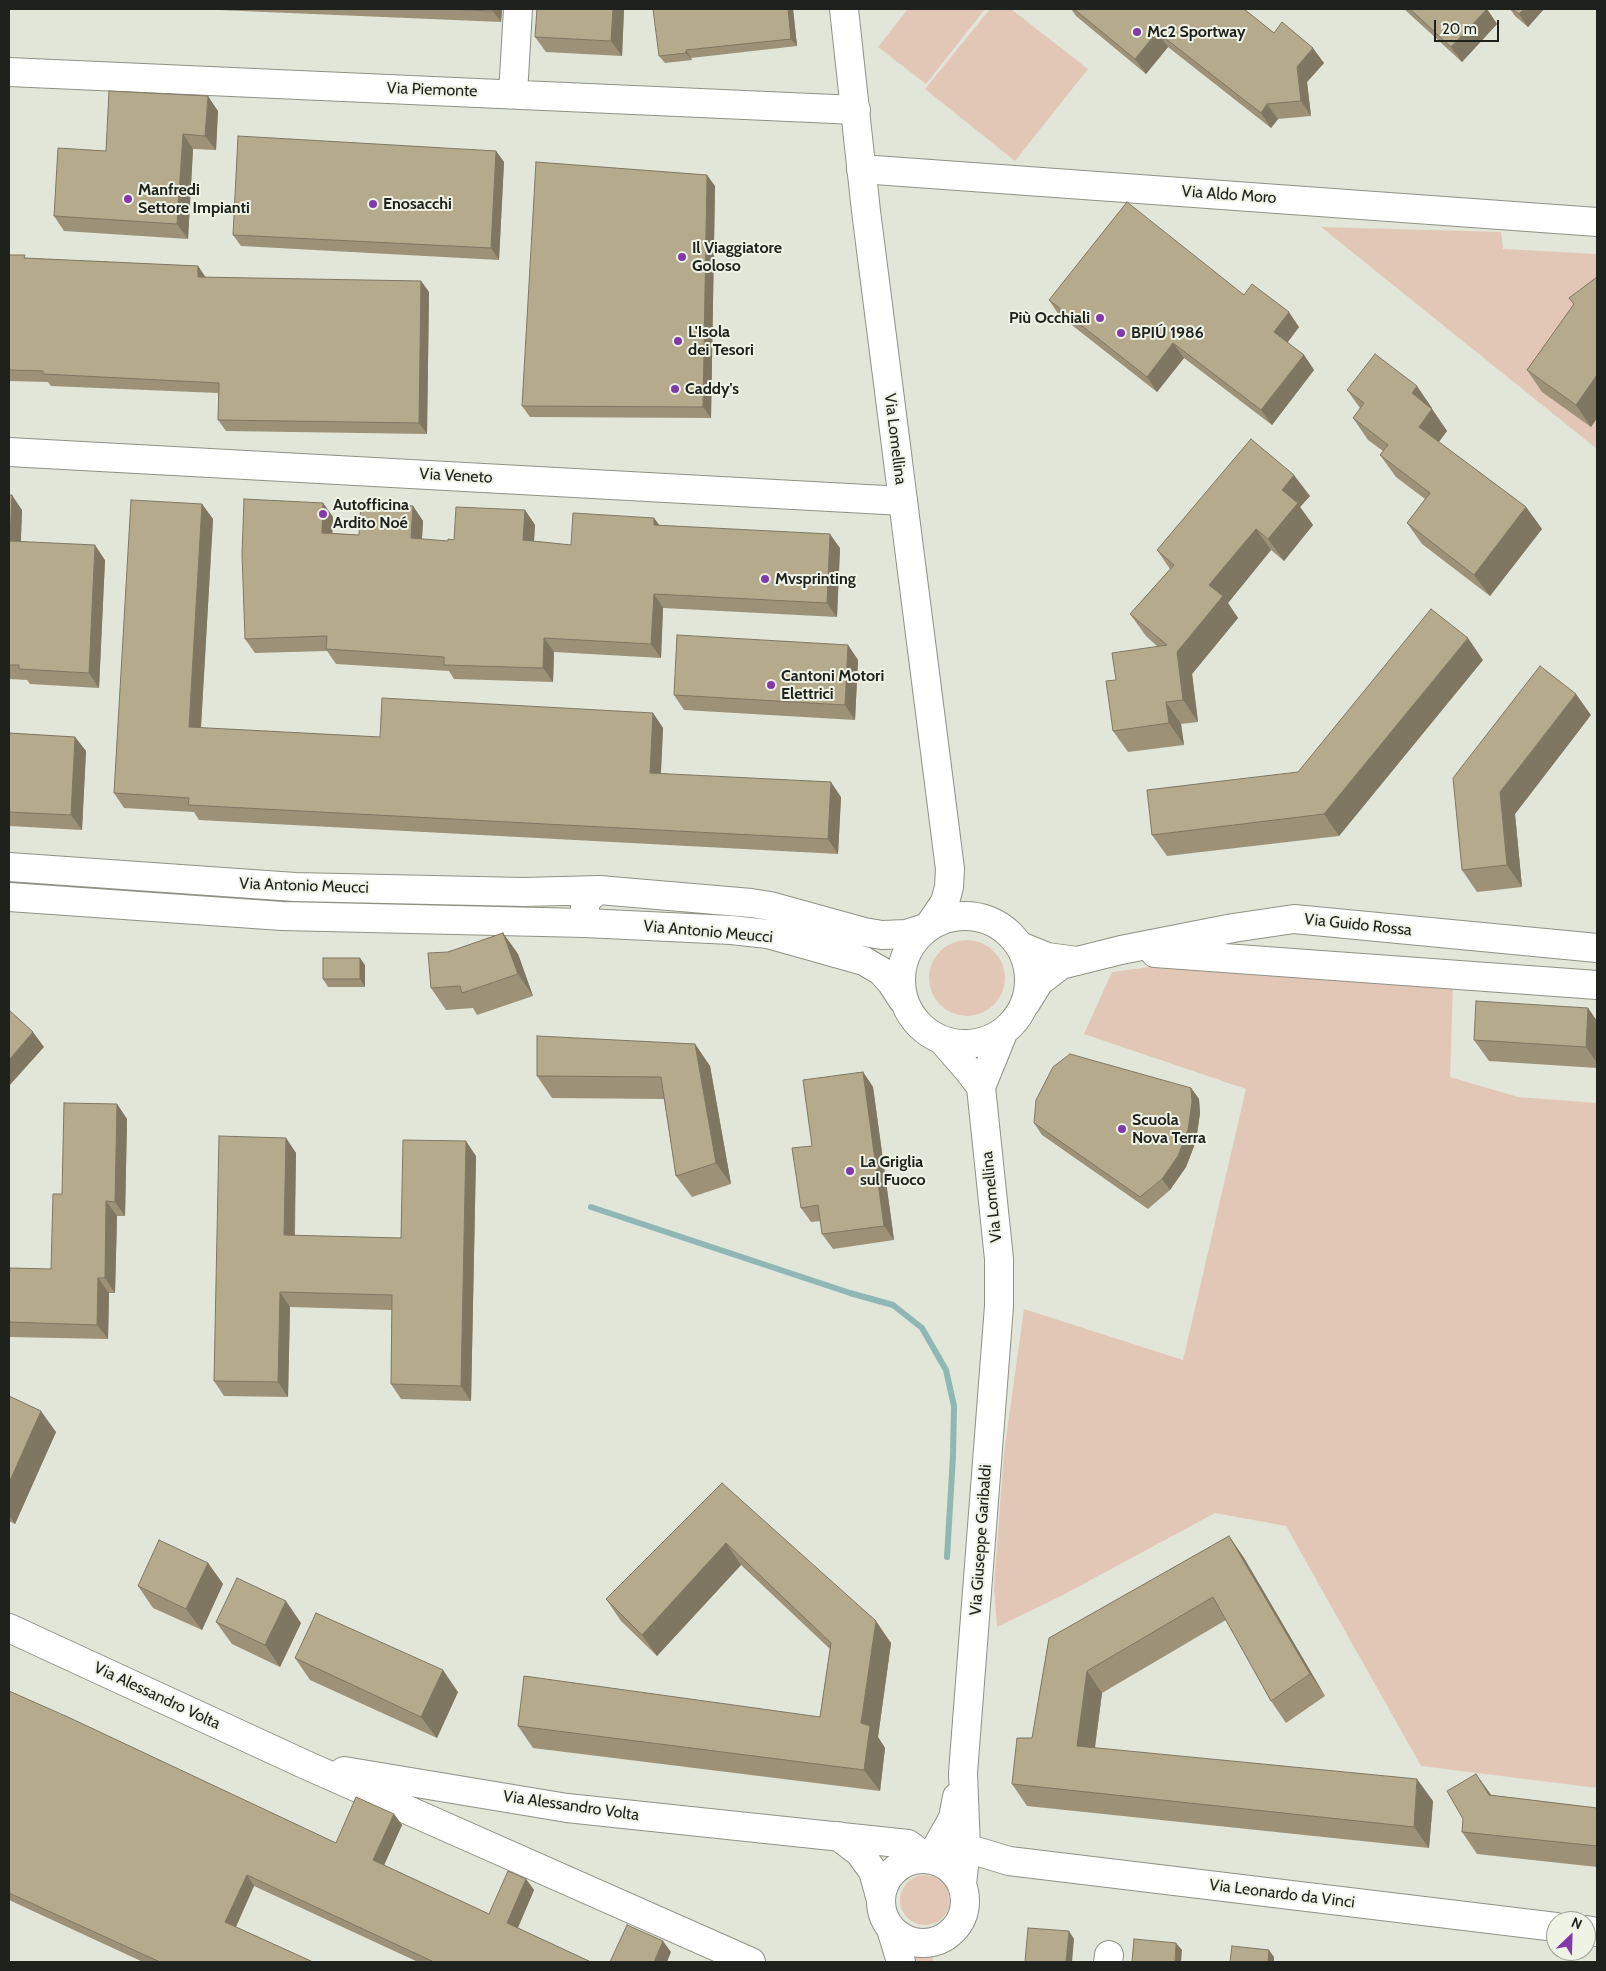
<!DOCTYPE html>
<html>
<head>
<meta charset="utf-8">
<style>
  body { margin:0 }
  #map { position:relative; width:1606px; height:1971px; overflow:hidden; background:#e1e6d9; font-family:Cabin,sans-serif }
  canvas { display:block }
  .frame { position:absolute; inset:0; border:10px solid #1f211c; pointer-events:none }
  .north { position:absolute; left:1546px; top:1911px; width:50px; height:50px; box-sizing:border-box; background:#eef3e6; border:1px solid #9b9f95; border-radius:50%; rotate:24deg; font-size:14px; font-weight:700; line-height:20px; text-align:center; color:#1f211c }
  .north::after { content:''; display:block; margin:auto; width:18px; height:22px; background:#8239ab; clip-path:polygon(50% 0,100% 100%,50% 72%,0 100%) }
  .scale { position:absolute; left:1434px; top:20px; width:65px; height:22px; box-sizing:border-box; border:2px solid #1f211c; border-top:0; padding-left:6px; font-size:15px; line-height:18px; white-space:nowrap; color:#1f211c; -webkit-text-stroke:4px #eef3e6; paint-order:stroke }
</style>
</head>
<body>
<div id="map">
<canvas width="1606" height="1971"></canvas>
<div class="frame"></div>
<div class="north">N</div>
<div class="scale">20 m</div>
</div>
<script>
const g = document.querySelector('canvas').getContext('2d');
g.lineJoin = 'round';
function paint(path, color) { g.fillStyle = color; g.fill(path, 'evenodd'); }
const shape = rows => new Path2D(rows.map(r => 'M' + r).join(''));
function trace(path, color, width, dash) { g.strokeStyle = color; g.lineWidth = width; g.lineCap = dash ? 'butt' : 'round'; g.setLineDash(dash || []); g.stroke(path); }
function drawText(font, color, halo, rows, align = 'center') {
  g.font = font + ' Cabin,sans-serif'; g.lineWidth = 4; g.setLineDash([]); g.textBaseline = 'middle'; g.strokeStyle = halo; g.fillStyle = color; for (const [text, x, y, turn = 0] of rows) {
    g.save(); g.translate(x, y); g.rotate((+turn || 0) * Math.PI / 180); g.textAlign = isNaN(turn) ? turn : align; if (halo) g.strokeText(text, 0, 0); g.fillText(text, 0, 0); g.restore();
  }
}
const green = shape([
  [908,9,985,9,926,84,878,47],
  [990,9,1011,9,1088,69,1015,161,925,89],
  [1321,227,1501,232,1503,249,1597,254,1597,449],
  '929 978a38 38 0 1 1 76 0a38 38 0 1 1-76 0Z',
  [1165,965,1453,984,1450,1077,1518,1097,1597,1103,1597,1788,1421,1766,1286,1526,1215,1513,1063,1595,997,1627,994,1586,1004,1453,1024,1309,1183,1360,1246,1089,1084,1034,1112,972],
  '900 1900a25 25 0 1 1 50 0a25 25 0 1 1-50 0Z',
  [908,1946,932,1948,933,1962,913,1962]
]);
const stream = shape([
  [591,1207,850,1293,893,1305,922,1328,946,1370,954,1406,953,1456,947,1557]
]);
const minor = shape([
  [9,72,856,110],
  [513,94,518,9],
  [861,169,1597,222],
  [9,452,903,501],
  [9,867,295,887,524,892,599,890],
  [9,897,282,916,585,923],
  [1020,946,1047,957,1077,961],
  [1155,953,1597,985],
  [902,999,891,982,881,971,864,961,768,934,731,930,585,923,585,904,590,896,599,890,751,903,770,906,864,932,882,935,906,934,928,927],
  [1026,1003,1039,982,1061,965,1121,950,1233,928,1294,919,1597,948],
  [9,1628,306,1765,751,1962],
  [344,1771,567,1808,908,1844,927,1858],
  [838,1836,859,1852,873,1871,881,1900],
  [939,1862,966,1848,1009,1861,1556,1927],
  [1586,1930,1597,1932],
  [1108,1962,1109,1955]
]);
const major = shape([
  [844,9,866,211,950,869,949,887,945,902,928,927],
  '901 980a64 64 0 1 1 128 0a64 64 0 1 1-128 0Z',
  [942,1040,968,1070,981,1087],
  [930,1859,953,1818,957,1797],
  '881 1901a42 42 0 1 1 84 0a42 42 0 1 1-84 0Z',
  [962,1884,966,1848,963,1773,999,1306,999,1259,981,1087,1003,1033],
  [891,1929,901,1962]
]);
const wall = shape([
  [195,9,502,9,501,22],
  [624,9,622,56,546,52,535,37],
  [793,9,797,46,691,58,692,60,665,63,659,56],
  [1071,9,1244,9,1274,33,1324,63,1307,82,1311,116,1278,119,1271,128,1168,47,1146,74,1076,16],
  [1404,9,1487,9,1497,24,1462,62],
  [1510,9,1544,9,1528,27,1515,16],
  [218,111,216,150,193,149,188,239,64,231,54,216,106,151],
  [496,151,504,162,499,260,241,246,233,235],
  [715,186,711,418,530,417,522,406],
  [9,255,27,258,198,266,206,278,421,281,429,292,427,434,226,431,218,420,218,393,51,386,48,382,9,381],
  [1597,277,1597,418,1591,427,1542,392,1527,370],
  [1244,295,1299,327,1287,343,1304,355,1314,370,1272,425,1184,358,1157,392,1059,315,1049,300],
  [1347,390,1432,408,1432,409,1447,431,1439,442,1526,507,1542,529,1490,596,1422,544,1407,523,1425,499,1396,477,1380,455,1383,451,1368,440,1353,418,1360,408],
  [9,495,22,510,21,542,105,560,99,688,30,684,27,680,9,679],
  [1310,496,1300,507,1313,525,1284,561,1271,550,1228,603,1238,618,1192,674,1198,722,1181,724,1184,745,1128,752,1113,731,1116,680,1158,647,1146,636,1130,614,1170,569,1157,550],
  [323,503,333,517,332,533,359,535,413,506,423,521,422,539,448,541,454,540,525,510,535,525,534,541,571,545,654,518,659,525,840,548,837,617,663,608,661,658,554,652,553,682,454,679,449,671,336,664,327,651,255,653,245,639],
  [202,504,213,519,201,728,380,737,653,713,663,728,661,774,841,797,838,854,199,820,194,812,124,808,114,793],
  [848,645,858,660,855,720,684,710,674,695],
  [1483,660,1339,836,1167,856,1152,835,1298,772],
  [1591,715,1515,814,1522,887,1477,892,1462,870],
  [9,733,75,737,86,751,82,830,9,826],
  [503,933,518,954,533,996,477,1015,473,1008,446,1010,431,988,448,952],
  [365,965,365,987,328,987,323,979],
  [1588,1008,1597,1021,1597,1068,1489,1061,1474,1040],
  [695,1044,710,1066,731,1184,692,1197,676,1176,664,1099,552,1098,537,1076],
  [863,1072,873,1087,894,1240,833,1249,822,1234,821,1221,811,1222,801,1208,812,1146],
  [1191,1088,1199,1099,1200,1113,1196,1141,1186,1167,1170,1190,1148,1209,1042,1135,1034,1123],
  [117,1104,127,1119,125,1216,117,1216,115,1293,109,1293,108,1339,9,1337,9,1268,51,1269,62,1194],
  [286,1138,296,1153,295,1236,401,1238,476,1156,471,1401,401,1399,391,1384,392,1310,290,1307,288,1397,224,1396,214,1381],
  [9,1396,56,1432,15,1524,9,1521],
  [722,1483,891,1643,878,1737,885,1748,880,1791,533,1748,518,1726,820,1717,830,1649,741,1565,657,1656,621,1621,606,1599],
  [1229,1536,1244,1558,1325,1696,1286,1723,1271,1701,1226,1620,1102,1693,1095,1748,1433,1801,1429,1848,1027,1806,1012,1784,1032,1738,1049,1638],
  [208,1563,223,1584,202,1630,153,1608,138,1586],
  [216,1622,301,1623,280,1667,232,1644],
  [295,1658,458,1692,437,1738,310,1680],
  [9,1691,336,1843,394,1814,402,1825,384,1865,489,1914,526,1879,534,1890,518,1928,591,1962,418,1962,254,1886,236,1927,313,1962,143,1962,9,1900],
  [1491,1795,1597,1808,1597,1867,1477,1854,1462,1832]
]);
const shadedWall = shape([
  [493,9,502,9,501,22,493,11],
  [613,9,624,9,622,56,611,41],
  [788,9,793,9,797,46,791,39],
  [1487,9,1497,24,1462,62,1451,47],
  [1524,9,1544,9,1528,27,1519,14],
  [1157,32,1168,47,1146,74,1135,59],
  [1313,48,1324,63,1307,82,1311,116,1301,101,1297,67],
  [686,50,691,58,692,60,686,53],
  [208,96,218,111,216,150,205,136],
  [1267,104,1278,119,1271,128,1261,113],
  [183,134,193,149,188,239,177,224],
  [496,151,504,162,499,260,491,248],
  [707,175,715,186,711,418,703,407],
  [198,266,206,278,198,277],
  [421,281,429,292,427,434,419,423],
  [1289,312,1299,327,1284,347,1274,332],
  [1173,343,1184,358,1157,392,1147,377],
  [1304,355,1314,370,1272,425,1261,410],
  [1597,375,1597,418,1591,427,1576,405],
  [1417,386,1432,408,1427,415,1412,393],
  [1432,409,1447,431,1434,448,1419,427],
  [1294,475,1310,496,1300,507,1313,525,1284,561,1268,539,1282,490],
  [12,495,22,510,20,556,10,541],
  [323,503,333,517,332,547,322,533],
  [202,504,213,519,200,742,189,727],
  [413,506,423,521,421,553,411,538],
  [1526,507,1542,529,1490,596,1474,575],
  [525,510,535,525,533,555,523,540],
  [654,518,664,532,654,525],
  [1256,529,1271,550,1228,603,1238,618,1192,674,1198,722,1183,700,1177,652,1209,585],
  [830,534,840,548,837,617,827,603],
  [95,545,105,560,99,688,89,673],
  [654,594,663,608,661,658,651,644],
  [544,638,554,652,553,682,543,668],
  [1468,638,1483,660,1339,836,1324,814],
  [848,645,858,660,855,720,845,705],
  [1576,694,1591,715,1515,814,1522,887,1507,865,1500,792],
  [1166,702,1181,724,1184,745,1169,723],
  [653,713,663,728,660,788,650,773],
  [75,737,86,751,82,830,71,815],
  [831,782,841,797,838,854,828,839],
  [503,933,518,954,533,996,518,974],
  [360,958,365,965,365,987,360,979],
  [1588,1008,1597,1021,1597,1063,1586,1047],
  [33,1032,44,1047,9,1086,9,1060],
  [695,1044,710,1066,731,1184,716,1163],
  [863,1072,873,1087,894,1240,884,1226],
  [1191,1088,1199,1099,1200,1113,1196,1141,1186,1167,1170,1190,1162,1179],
  [117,1104,127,1119,125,1216,115,1202],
  [286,1138,296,1153,294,1250,284,1235],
  [466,1141,476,1156,471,1401,461,1386],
  [106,1201,117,1216,115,1293,105,1278],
  [98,1278,109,1293,108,1339,97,1325],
  [280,1292,290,1307,288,1397,278,1382],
  [41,1411,56,1432,15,1524,9,1515,9,1483],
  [1229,1536,1244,1558,1325,1696,1310,1674],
  [726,1543,741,1565,657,1656,642,1635],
  [208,1563,223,1584,202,1630,186,1609],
  [286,1601,301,1623,280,1667,265,1645],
  [876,1621,891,1643,878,1737,885,1748,880,1791,864,1770,861,1723],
  [443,1670,458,1692,437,1738,421,1717],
  [1087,1671,1102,1693,1092,1768,1077,1746],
  [1476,1774,1492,1796,1489,1795],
  [1417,1779,1433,1801,1429,1848,1414,1827],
  [394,1814,402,1825,381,1872,373,1860],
  [247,1875,254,1886,233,1933,225,1922],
  [526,1879,534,1890,515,1934,507,1923],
  [1069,1931,1074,1939,1072,1962,1066,1962],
  [663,1941,671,1952,667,1962,654,1962],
  [1176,1943,1182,1950,1181,1962,1175,1962],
  [1269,1950,1274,1957,1274,1962,1268,1962]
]);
const building = shape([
  [444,9,493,9,493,11,444,9],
  [537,9,613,9,611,41,535,37,537,9],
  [653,9,788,9,791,39,686,50,686,53,659,56,653,9],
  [1074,9,1244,9,1274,33,1282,22,1313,48,1297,67,1301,101,1267,104,1261,113,1157,32,1135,59,1074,9],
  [1410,9,1487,9,1451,47,1410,9],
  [1512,9,1524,9,1519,14,1512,9],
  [109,91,208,96,205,136,183,134,177,224,54,216,58,148,106,151,109,91],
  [238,136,496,151,491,248,233,235,238,136],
  [536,162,707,175,703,407,522,406,536,162],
  [1127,202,1244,295,1252,284,1289,312,1274,332,1304,355,1261,410,1173,343,1147,377,1049,300,1127,202],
  [9,255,25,255,24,258,198,266,198,277,421,281,419,423,218,420,219,383,43,374,43,371,9,370,9,255],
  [1597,277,1597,375,1576,405,1527,370,1574,304,1569,298,1597,277],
  [1375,354,1417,386,1412,393,1432,409,1419,427,1526,507,1474,575,1407,523,1430,493,1380,455,1388,445,1353,418,1364,403,1347,390,1375,354],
  [1251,439,1294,475,1282,490,1298,503,1268,539,1256,529,1209,585,1223,596,1177,652,1183,700,1166,702,1169,723,1113,731,1106,681,1116,680,1112,653,1167,645,1130,614,1174,565,1157,550,1251,439],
  [9,495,12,495,10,541,95,545,89,673,19,669,19,665,9,665,9,495],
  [244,499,323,503,322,533,359,535,361,503,413,506,411,538,448,541,448,539,454,540,456,507,525,510,523,540,571,545,573,513,654,518,654,525,830,534,827,603,654,594,651,644,544,638,543,668,444,665,444,657,326,649,327,636,245,639,242,555,244,499],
  [131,500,202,504,189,727,380,737,382,698,653,713,650,773,831,782,828,839,188,805,189,798,114,793,131,500],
  [1431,609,1468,638,1324,814,1152,835,1147,790,1298,772,1431,609],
  [677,635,848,645,845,705,674,695,677,635],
  [1540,666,1576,694,1500,792,1507,865,1462,870,1453,778,1540,666],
  [9,733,75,737,71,815,9,812,9,733],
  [503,933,518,974,462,993,460,986,431,988,428,953,448,952,503,933],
  [323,958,360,958,360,979,323,979,323,958],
  [1476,1001,1588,1008,1586,1047,1474,1040,1476,1001],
  [9,1010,33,1032,9,1060,9,1010],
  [537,1036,695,1044,716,1163,676,1176,661,1077,537,1076,537,1036],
  [1070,1054,1191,1088,1192,1102,1188,1130,1178,1156,1162,1179,1140,1197,1034,1123,1036,1100,1053,1067,1070,1054],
  [863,1072,884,1226,822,1234,818,1205,801,1208,792,1148,812,1146,803,1080,863,1072],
  [64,1103,117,1104,115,1202,106,1201,105,1278,98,1278,97,1325,9,1322,9,1268,51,1269,53,1194,62,1194,64,1103],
  [219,1136,286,1138,284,1235,401,1238,403,1140,466,1141,461,1386,391,1384,392,1295,280,1292,278,1382,214,1381,219,1136],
  [9,1396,41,1411,9,1483,9,1396],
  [722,1483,876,1621,861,1723,870,1726,864,1770,518,1726,524,1676,820,1717,831,1643,726,1543,642,1635,606,1599,722,1483],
  [1229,1536,1310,1674,1271,1701,1213,1597,1087,1671,1077,1746,1417,1779,1414,1827,1012,1784,1017,1738,1032,1738,1049,1638,1229,1536],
  [159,1540,208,1563,186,1609,138,1586,159,1540],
  [237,1578,286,1601,265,1645,216,1622,237,1578],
  [316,1613,443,1670,421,1717,295,1658,316,1613],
  [9,1691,70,1718,336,1843,356,1797,394,1814,373,1860,489,1914,508,1871,526,1879,507,1923,591,1962,434,1962,247,1875,225,1922,313,1962,160,1962,9,1893,9,1691],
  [1476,1774,1489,1795,1597,1808,1597,1846,1462,1832,1463,1819,1447,1791,1476,1774],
  [627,1925,663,1941,654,1962,610,1962,627,1925],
  [1028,1928,1069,1931,1066,1962,1025,1962,1028,1928],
  [1134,1939,1176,1943,1175,1962,1132,1962,1134,1939],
  [1232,1946,1269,1950,1268,1962,1230,1962,1232,1946]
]);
const markers = [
  [1137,32,5,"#8239ab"],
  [128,199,5,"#8239ab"],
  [373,204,5,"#8239ab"],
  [682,257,5,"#8239ab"],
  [1100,318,5,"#8239ab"],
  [1121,333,5,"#8239ab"],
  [678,341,5,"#8239ab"],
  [675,389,5,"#8239ab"],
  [323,514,5,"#8239ab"],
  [765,579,5,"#8239ab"],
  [771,685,5,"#8239ab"],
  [1122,1129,5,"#8239ab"],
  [850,1171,5,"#8239ab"]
];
const poiNames = [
  ["Mc2 Sportway",1147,32],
  ["Manfredi",138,190],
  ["Settore Impianti",138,208],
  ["Enosacchi",383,204],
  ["Il Viaggiatore",692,248],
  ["Goloso",692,266],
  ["Più Occhiali",1090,318,"right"],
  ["L'Isola",688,332],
  ["dei Tesori",688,350],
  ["BPIÚ 1986",1131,333],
  ["Caddy's",685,389],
  ["Autofficina",333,505],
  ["Ardito Noé",333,523],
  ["Mvsprinting",775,579],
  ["Cantoni Motori",781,676],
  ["Elettrici",781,694],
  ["Scuola",1132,1120],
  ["Nova Terra",1132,1138],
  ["La Griglia",860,1162],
  ["sul Fuoco",860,1180]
];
const streetNames = [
  ["Via Piemonte",432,90,2],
  ["Via Aldo Moro",1229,195,4],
  ["Via Lomellina",895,439,83],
  ["Via Veneto",456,476,3],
  ["Via Antonio Meucci",304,886,2],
  ["Via Guido Rossa",1358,925,6],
  ["Via Antonio Meucci",708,932,5],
  ["Via Lomellina",992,1197,-96],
  ["Via Giuseppe Garibaldi",981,1540,-86],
  ["Via Alessandro Volta",157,1696,25],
  ["Via Alessandro Volta",571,1806,8],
  ["Via Leonardo da Vinci",1282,1894,7]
];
paint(green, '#e3c7b6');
trace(stream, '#8fb7b5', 6);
trace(minor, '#8e9286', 30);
trace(major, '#8e9286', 30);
trace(minor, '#fff', 28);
trace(major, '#fff', 28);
paint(wall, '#9d9278');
paint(shadedWall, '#7f7762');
paint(building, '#b6aa8c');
trace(building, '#7f7762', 1);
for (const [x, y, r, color] of markers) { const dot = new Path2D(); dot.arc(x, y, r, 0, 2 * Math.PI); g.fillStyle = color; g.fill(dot); trace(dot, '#eef3e6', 2); }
drawText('bold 16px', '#1f211c', '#eef3e6', poiNames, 'left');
drawText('16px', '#1f211c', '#eef3e6', streetNames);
</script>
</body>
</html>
